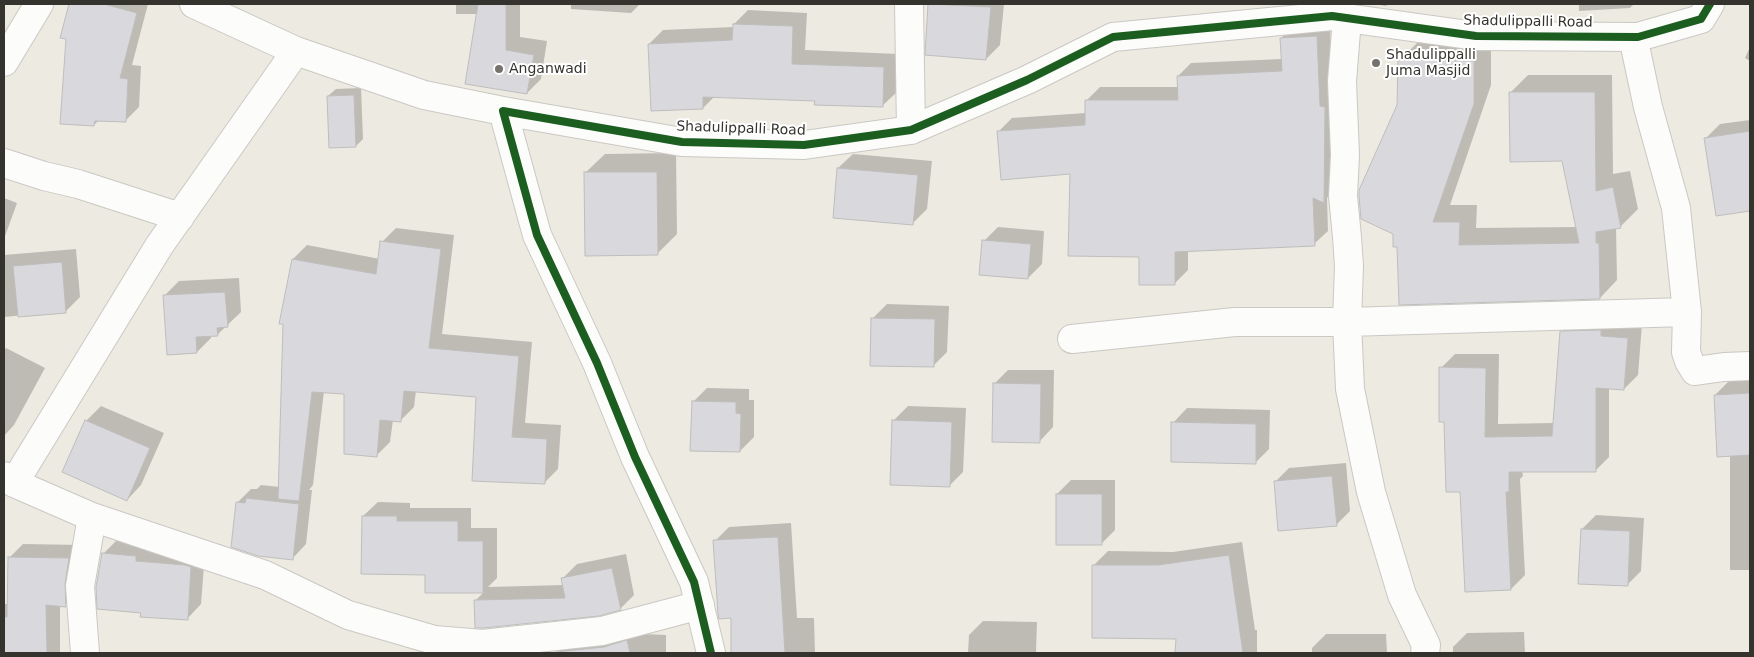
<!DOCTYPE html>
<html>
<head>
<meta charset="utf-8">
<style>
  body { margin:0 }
  #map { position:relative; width:1754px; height:657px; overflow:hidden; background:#edeae2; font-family:"DejaVu Sans",sans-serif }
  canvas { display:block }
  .frame { position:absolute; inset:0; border:5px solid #35332d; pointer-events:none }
</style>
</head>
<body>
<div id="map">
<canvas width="1754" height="657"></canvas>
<div class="frame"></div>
</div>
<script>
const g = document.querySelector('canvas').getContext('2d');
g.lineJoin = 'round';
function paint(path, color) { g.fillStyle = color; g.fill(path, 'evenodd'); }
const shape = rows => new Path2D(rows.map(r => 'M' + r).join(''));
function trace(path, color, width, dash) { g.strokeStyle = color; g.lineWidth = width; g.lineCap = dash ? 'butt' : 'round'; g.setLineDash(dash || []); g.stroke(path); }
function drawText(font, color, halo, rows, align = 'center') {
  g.font = font + ' "DejaVu Sans",sans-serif'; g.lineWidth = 4; g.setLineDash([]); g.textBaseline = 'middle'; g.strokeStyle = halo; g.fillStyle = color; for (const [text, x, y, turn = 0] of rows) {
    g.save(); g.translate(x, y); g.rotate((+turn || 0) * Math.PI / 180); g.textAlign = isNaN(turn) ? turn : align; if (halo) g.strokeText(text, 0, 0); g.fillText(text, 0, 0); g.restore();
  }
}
const shadow = shape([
  [70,4,148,4,132,65,141,66,139,107,125,121,99,120,94,125,68,38,61,37],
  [456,4,520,4,520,37,547,41,541,79,527,93,477,14,456,14],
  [571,4,640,4,631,13,571,9],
  [930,4,1004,4,1000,45,986,59,926,40],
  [1374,4,1389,4,1386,6],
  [1579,4,1634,4,1630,8,1579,11],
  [748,10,807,13,805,50,898,54,897,92,882,106,816,100,715,96,703,108,649,44,663,30,734,27,734,24],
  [1330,23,1336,188,1327,198,1328,231,1314,244,1188,250,1188,270,1174,284,1140,256,1071,173,998,132,1012,118,1086,113,1086,101,1100,87,1178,87,1178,76,1191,63,1282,59,1281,38,1295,25],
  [1417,43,1491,44,1491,85,1450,205,1477,205,1476,228,1577,227,1563,160,1510,93,1528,75,1612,75,1613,174,1630,171,1638,209,1620,227,1616,227,1617,280,1600,298,1400,304,1398,106,1399,61],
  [1750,47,1750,61,1745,58],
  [361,88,363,139,356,146,328,96,336,89],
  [1750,120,1750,210,1717,215,1706,138,1720,124],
  [676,153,677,234,657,254,585,173,605,154],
  [853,154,932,161,927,209,913,223,838,168],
  [4,198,17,203,4,239],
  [998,227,1044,231,1042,264,1028,278,984,241],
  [396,228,454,235,442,334,532,342,525,423,561,425,558,469,544,483,478,396,416,390,414,407,400,421,393,420,390,442,376,456,345,393,324,391,313,485,309,490,312,490,306,544,292,559,237,503,251,489,257,489,261,485,280,487,293,259,307,245,380,259,382,242],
  [76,249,80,297,66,311,4,317,4,255],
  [239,278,241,312,217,335,211,335,211,338,197,352,165,295,179,281],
  [887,304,949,306,947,352,933,366,872,319],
  [1575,318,1642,324,1638,375,1624,389,1609,388,1609,457,1595,471,1522,471,1523,476,1520,479,1525,575,1511,589,1461,491,1445,421,1441,368,1455,354,1499,354,1498,424,1554,423,1561,332],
  [6,348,45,368,14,425,4,436,4,350],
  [1008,370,1054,370,1053,427,1039,442,994,384],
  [1750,377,1750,570,1730,570,1730,455,1715,395,1732,378],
  [707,388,749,389,749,400,754,400,754,437,740,451,693,402],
  [101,406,164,433,141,485,127,500,64,472,87,420],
  [908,406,966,408,963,472,949,486,894,420],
  [1187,408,1270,410,1269,449,1255,463,1173,423],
  [1346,463,1350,511,1336,525,1275,482,1289,468],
  [1071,480,1115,480,1115,530,1101,544,1057,494],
  [378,502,410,503,410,508,471,508,471,528,497,528,497,578,488,587,564,585,563,578,577,564,626,554,634,595,620,609,475,601,484,592,426,592,426,574,363,516],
  [1596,515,1644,518,1641,571,1627,585,1582,529],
  [791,523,797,618,814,618,815,653,732,653,732,617,715,541,729,527],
  [117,540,150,543,205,553,201,604,187,619,142,612,103,554],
  [1242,542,1255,630,1257,630,1257,653,1177,653,1177,638,1094,565,1108,551,1173,552],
  [23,544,82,545,79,591,65,605,60,605,60,653,4,653,4,604,8,604,9,558],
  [65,577,66,592,64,592],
  [983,621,1037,622,1036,653,968,653,969,635],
  [1524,632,1525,653,1453,653,1453,647,1467,633],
  [643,634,666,635,666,653,558,653,572,638],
  [1326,634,1386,634,1387,653,1312,653,1312,648]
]);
const building = shape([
  [69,4,104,4,137,13,120,78,128,79,126,122,95,121,94,126,60,124,66,39,60,38,69,4],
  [478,4,506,4,506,50,534,55,527,94,465,84,478,4],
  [928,4,991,7,986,60,925,55,928,4],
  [733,24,793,26,792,64,884,67,883,107,814,105,815,101,703,97,703,109,651,111,648,44,732,40,733,24],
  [1317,36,1320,106,1325,107,1324,203,1313,198,1315,246,1175,252,1175,285,1139,285,1139,257,1068,256,1070,174,1001,180,997,131,1085,125,1085,100,1178,100,1177,76,1282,71,1280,38,1317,36],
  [1398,60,1474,61,1474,104,1433,222,1460,222,1459,245,1579,243,1562,161,1510,162,1509,92,1595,92,1596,191,1613,187,1621,228,1596,232,1596,243,1599,243,1600,299,1399,305,1397,247,1393,247,1393,234,1361,219,1359,196,1359,190,1397,105,1398,60],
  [354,95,356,147,329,148,327,96,354,95],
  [1750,131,1750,211,1716,216,1704,138,1750,131],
  [837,168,918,175,913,225,833,218,837,168],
  [584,172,657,172,658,255,585,256,584,172],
  [982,240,1031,244,1028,279,979,275,982,240],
  [380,241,441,249,429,348,519,356,512,437,547,439,545,484,472,481,476,397,404,391,401,422,380,420,377,457,344,454,344,394,312,392,299,501,278,499,283,324,279,324,292,259,376,274,380,241],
  [62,262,66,313,18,317,13,266,62,262],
  [225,292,228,327,217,328,218,336,196,337,197,353,167,355,163,295,225,292],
  [871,318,935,319,934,367,870,366,871,318],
  [1601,330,1601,336,1628,338,1624,390,1596,388,1596,472,1509,472,1509,492,1506,492,1511,590,1465,592,1460,492,1446,492,1444,422,1439,422,1439,367,1486,368,1485,437,1552,436,1560,331,1601,330],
  [993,383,1041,384,1040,443,992,442,993,383],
  [1750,393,1750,455,1717,457,1714,395,1750,393],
  [692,401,736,402,736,413,741,414,740,452,690,451,692,401],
  [85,420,150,448,127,501,62,472,85,420],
  [892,420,952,422,950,487,890,485,892,420],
  [1171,422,1256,424,1256,464,1171,462,1171,422],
  [1332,476,1337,526,1278,531,1274,481,1332,476],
  [1056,494,1102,494,1102,545,1056,545,1056,494],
  [246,498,299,504,293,560,258,556,231,547,236,502,245,503,246,498],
  [362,516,397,516,397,521,458,521,458,541,483,541,483,593,425,593,425,575,361,574,362,516],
  [1581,529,1630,531,1628,586,1578,584,1581,529],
  [778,537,785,653,731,653,731,618,719,619,718,614,713,540,778,537],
  [102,553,136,556,136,561,185,565,191,567,188,620,140,617,141,613,97,609,96,587,102,553],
  [1229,555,1243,653,1175,653,1176,639,1092,638,1092,565,1158,565,1229,555],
  [8,557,69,558,65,584,66,607,46,605,47,653,4,653,4,617,7,617,8,557],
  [612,568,621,610,599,616,483,628,475,628,474,600,565,598,561,578,612,568],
  [627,640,630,653,556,653,556,652,604,647,627,640]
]);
const minor = shape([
  [194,4,296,51,424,95,503,111],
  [909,4,911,130],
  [1347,19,1342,81,1345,155,1343,196,1347,237,1349,266,1347,322,1350,389,1371,492,1402,595,1426,645,1425,653],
  [1633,37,1648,107,1676,208,1687,312,1686,352,1689,361,1695,371,1724,367,1750,366],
  [4,62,39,4],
  [4,163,44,176,78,184,180,217],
  [1072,339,1235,322,1347,322,1687,312],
  [4,476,14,483,159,246,296,51],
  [14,483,92,517,265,575,348,615,434,640,483,644,602,631,700,605],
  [85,653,80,586,92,517],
  [711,653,694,582,635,457,597,363,537,235,503,111,682,142,804,145,911,130,1027,80,1113,37,1332,16,1476,36,1638,37,1701,19,1710,4]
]);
const cycleway = shape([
  [711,653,694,582,635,457,597,363,537,235,503,111,682,142,804,145,911,130,1027,80,1113,37,1332,16,1476,36,1638,37,1701,19,1710,4]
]);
const markers = [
  [1376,63,5,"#75736c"],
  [499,69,5,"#75736c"]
];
const streetNames = [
  ["Shadulippalli Road",1528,22,1],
  ["Shadulippalli Road",741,129,2]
];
const poiNames = [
  ["Shadulippalli",1386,55],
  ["Juma Masjid",1386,71],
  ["Anganwadi",509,69]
];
paint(shadow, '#0003');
paint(building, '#d9d9dd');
trace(building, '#bebdbc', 1);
trace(minor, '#cac8c2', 30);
trace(minor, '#fcfcfb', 28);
trace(cycleway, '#1b5e20', 8);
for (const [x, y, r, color] of markers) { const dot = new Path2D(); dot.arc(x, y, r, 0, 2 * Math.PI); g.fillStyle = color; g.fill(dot); trace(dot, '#fff', 2); }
drawText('14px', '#35332d', '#fff', streetNames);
drawText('14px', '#35332d', '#fff', poiNames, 'left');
</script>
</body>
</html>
